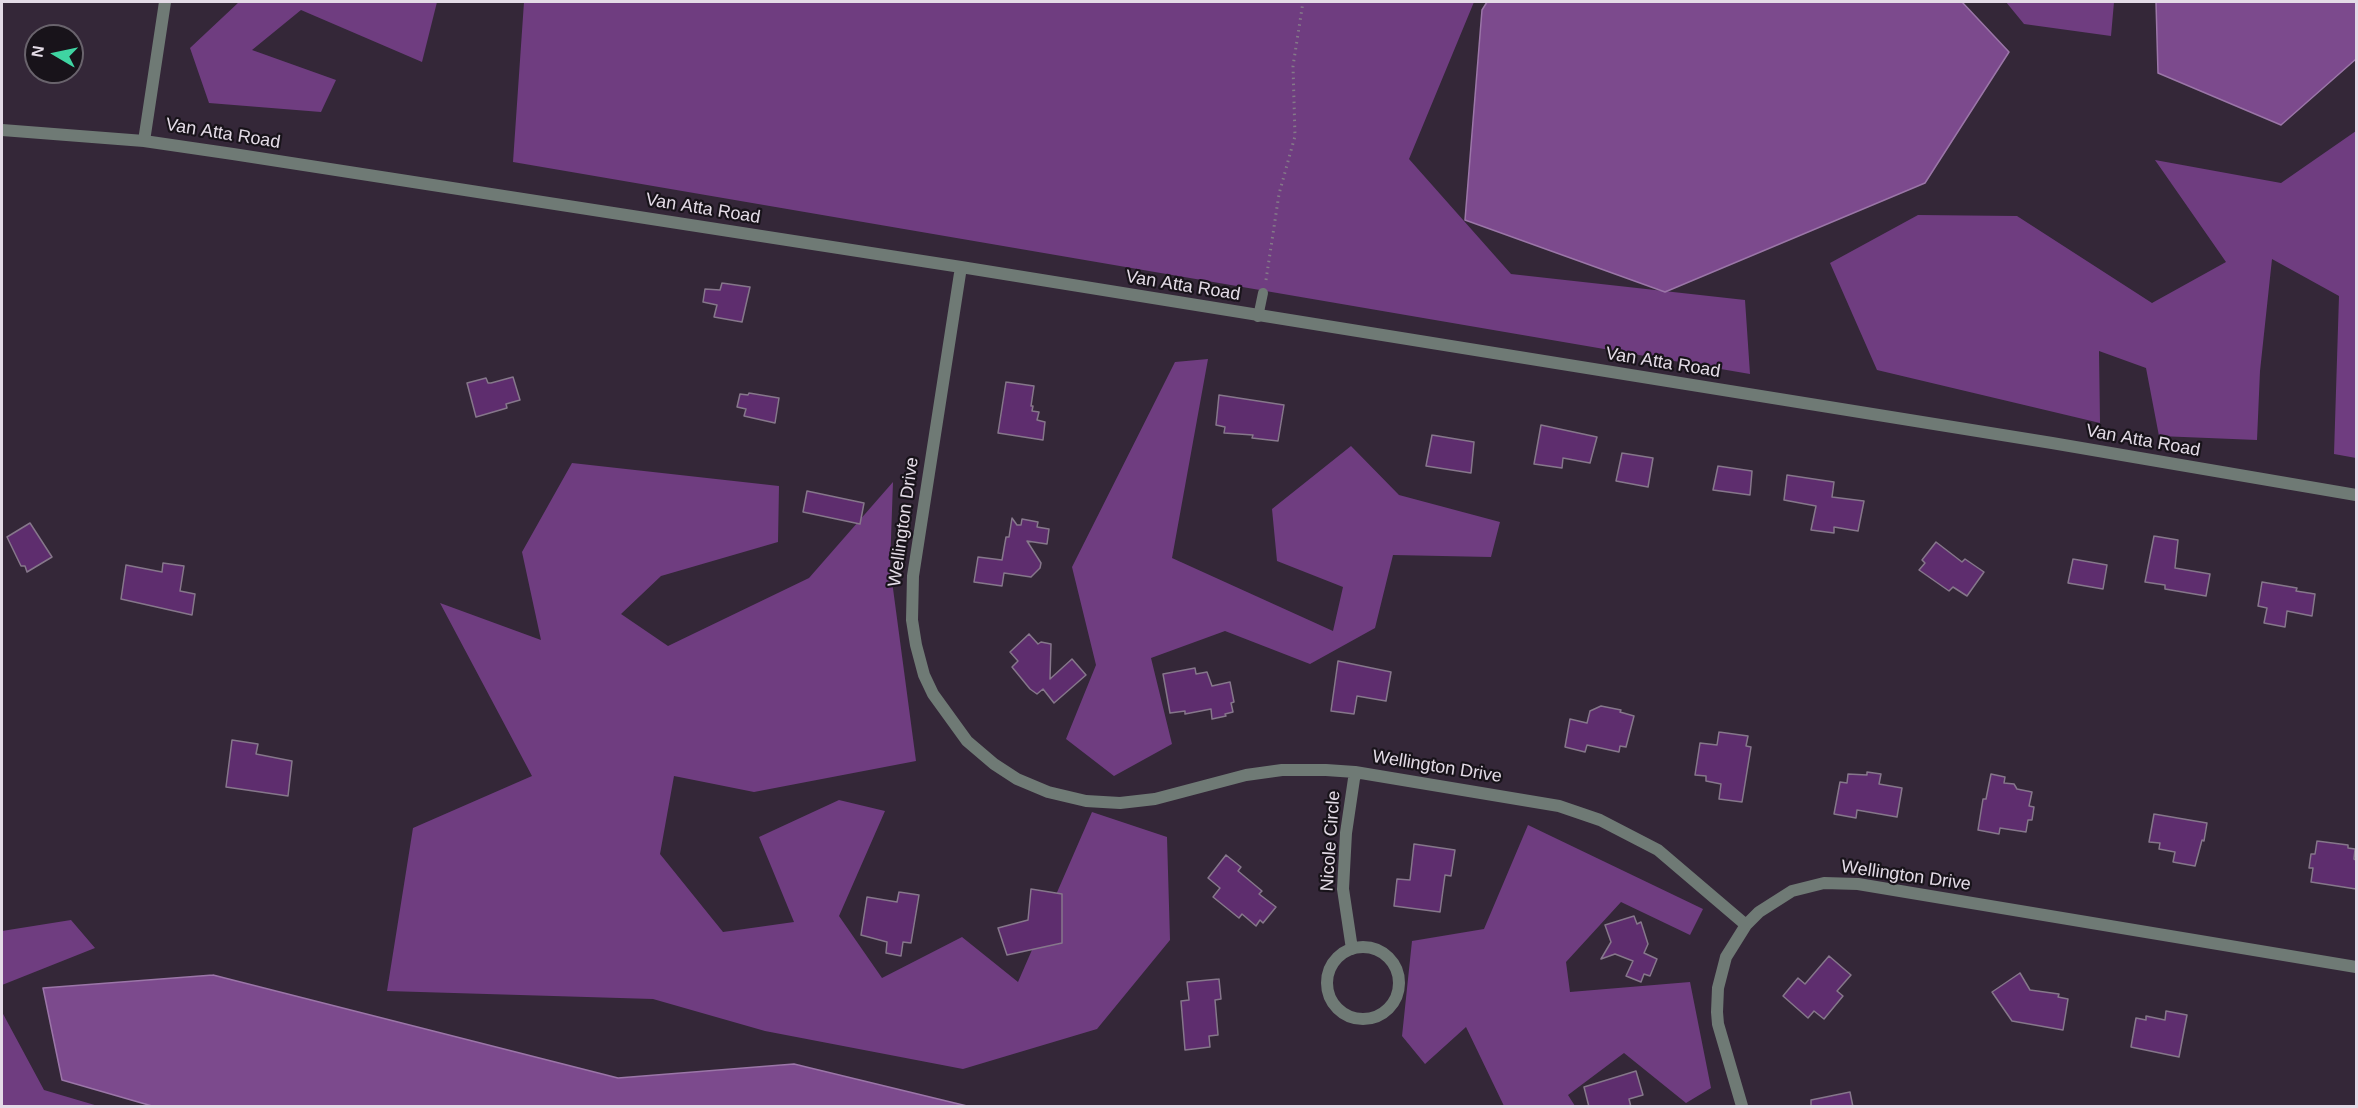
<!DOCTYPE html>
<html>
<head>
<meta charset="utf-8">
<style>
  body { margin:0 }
  #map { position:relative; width:2358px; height:1108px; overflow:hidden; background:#342738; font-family:Arial,sans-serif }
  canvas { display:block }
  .frame { position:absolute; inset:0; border:3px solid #e3dbe6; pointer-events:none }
  .north { position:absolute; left:24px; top:24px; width:60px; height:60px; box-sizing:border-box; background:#18131a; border:2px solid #69636c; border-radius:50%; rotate:279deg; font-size:16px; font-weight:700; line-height:24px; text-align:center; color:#e3dbe6 }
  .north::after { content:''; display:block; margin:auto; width:21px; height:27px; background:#3fd4a2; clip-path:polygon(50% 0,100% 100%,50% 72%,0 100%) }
</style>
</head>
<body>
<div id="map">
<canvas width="2358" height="1108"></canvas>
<div class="frame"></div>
<div class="north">N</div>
</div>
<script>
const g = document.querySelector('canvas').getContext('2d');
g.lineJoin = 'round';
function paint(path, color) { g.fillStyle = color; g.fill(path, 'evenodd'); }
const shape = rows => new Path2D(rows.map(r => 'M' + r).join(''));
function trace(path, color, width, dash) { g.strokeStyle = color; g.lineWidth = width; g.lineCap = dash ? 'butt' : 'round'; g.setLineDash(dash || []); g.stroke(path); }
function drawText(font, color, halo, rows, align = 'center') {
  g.font = font + ' Arial,sans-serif'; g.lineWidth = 4.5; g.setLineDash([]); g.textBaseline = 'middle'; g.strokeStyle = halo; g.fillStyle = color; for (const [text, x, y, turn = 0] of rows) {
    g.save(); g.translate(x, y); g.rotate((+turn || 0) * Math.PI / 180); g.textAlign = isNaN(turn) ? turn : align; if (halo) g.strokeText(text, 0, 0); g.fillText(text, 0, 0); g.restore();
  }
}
const forest = shape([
  [239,2,437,2,422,62,301,10,252,50,336,80,321,112,209,103,190,48],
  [524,2,1474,2,1409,159,1511,274,1745,300,1750,374,513,162],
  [2006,2,2114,2,2111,36,2024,24],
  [2356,131,2356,458,2334,454,2339,296,2272,259,2260,371,2257,440,2159,436,2146,368,2099,351,2100,423,1877,370,1830,263,1918,215,2017,216,2152,303,2226,262,2155,160,2281,183],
  [1208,359,1172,558,1333,631,1343,587,1277,561,1272,509,1351,446,1399,495,1500,522,1491,557,1393,555,1375,628,1310,664,1225,631,1151,658,1172,744,1114,776,1066,739,1096,665,1072,567,1175,362],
  [572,463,779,486,778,542,661,576,621,614,668,646,809,578,893,482,890,566,916,761,754,792,674,776,660,854,723,932,794,922,759,837,839,800,885,811,839,916,882,978,962,937,1018,982,1092,812,1167,837,1170,940,1097,1029,963,1069,765,1031,653,999,387,991,413,828,532,776,440,603,541,640,522,552],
  [1528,825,1703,909,1690,935,1621,902,1566,962,1570,992,1690,982,1711,1088,1686,1103,1624,1053,1568,1095,1575,1106,1504,1106,1466,1027,1425,1064,1402,1036,1412,941,1484,929],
  [71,920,95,948,2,985,2,931],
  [2,1012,44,1090,98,1106,2,1106]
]);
const water = shape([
  [1487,2,1962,2,2009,52,1925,183,1665,292,1465,220,1482,10,1487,2],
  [2156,2,2356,2,2356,59,2281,125,2158,73,2156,2],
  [213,975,618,1078,794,1064,967,1106,152,1106,62,1080,43,988,213,975]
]);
const building = shape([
  [722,283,750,287,742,322,714,317,717,305,703,302,705,289,720,290,722,283],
  [513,377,520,400,506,404,507,408,476,417,467,383,486,378,488,383,491,383,513,377],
  [1006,382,1034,386,1031,406,1033,406,1032,411,1039,412,1037,420,1045,422,1043,440,998,433,1006,382],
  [749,393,779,398,775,423,744,416,746,409,737,407,740,394,748,395,749,393],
  [1219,395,1284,405,1278,441,1252,438,1253,435,1224,433,1225,427,1216,425,1219,395],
  [1541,425,1597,437,1590,463,1563,458,1562,468,1534,464,1541,425],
  [1432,435,1474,442,1471,473,1426,466,1432,435],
  [1622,453,1653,458,1648,487,1616,481,1622,453],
  [1718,466,1752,471,1750,495,1713,490,1718,466],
  [1787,475,1834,482,1832,497,1864,501,1858,531,1834,527,1834,533,1811,530,1816,506,1784,500,1787,475],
  [807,491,864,503,860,524,803,512,807,491],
  [1012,518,1017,525,1021,525,1022,519,1038,522,1037,527,1049,529,1047,544,1027,541,1041,563,1040,568,1031,577,1004,573,1002,586,974,582,978,557,1002,560,1006,537,1009,537,1012,518],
  [30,523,52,557,27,572,25,566,21,566,7,537,30,523],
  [2154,536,2178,540,2175,568,2210,574,2206,596,2165,589,2165,585,2145,582,2154,536],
  [1936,542,1962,562,1965,559,1984,572,1967,596,1953,587,1949,591,1919,570,1925,563,1922,560,1936,542],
  [2073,559,2107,565,2103,589,2068,583,2073,559],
  [163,563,184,566,180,591,195,594,192,615,121,599,126,565,162,572,163,563],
  [2262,582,2297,588,2296,591,2315,594,2312,616,2287,611,2285,627,2264,623,2267,608,2258,606,2262,582],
  [1029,634,1038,644,1041,642,1051,644,1050,679,1072,659,1086,675,1054,703,1043,689,1037,694,1030,689,1012,667,1018,661,1010,652,1029,634],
  [1338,661,1391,672,1386,701,1357,696,1354,714,1331,711,1338,661],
  [1195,668,1196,674,1207,672,1212,686,1230,682,1234,702,1231,703,1233,712,1225,714,1226,716,1212,719,1211,709,1185,714,1185,711,1170,713,1163,674,1195,668],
  [1601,706,1621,710,1620,712,1634,716,1626,747,1620,746,1619,752,1587,745,1585,752,1565,747,1570,719,1587,723,1590,711,1601,706],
  [1719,732,1748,736,1746,746,1751,747,1742,802,1719,799,1721,784,1706,781,1706,776,1695,775,1700,743,1717,745,1719,732],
  [232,740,258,744,256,754,292,761,288,796,226,787,232,740],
  [1867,772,1881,774,1879,784,1902,788,1897,817,1857,810,1856,818,1834,814,1840,782,1847,783,1848,774,1867,775,1867,772],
  [1991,774,2005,777,2004,783,2014,784,2017,789,2032,792,2029,806,2034,807,2032,820,2028,820,2026,832,2000,828,1999,834,1978,830,1983,799,1986,799,1991,774],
  [2154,814,2207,823,2204,841,2202,840,2195,866,2173,862,2175,852,2159,849,2160,843,2149,842,2154,814],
  [2317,841,2348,845,2348,848,2355,849,2354,859,2356,860,2356,889,2311,882,2313,868,2309,868,2311,854,2315,854,2317,841],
  [1414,844,1455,850,1451,876,1445,875,1440,912,1394,906,1397,879,1410,880,1414,844],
  [1226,855,1241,867,1238,871,1262,891,1259,894,1276,907,1263,923,1260,920,1256,926,1242,914,1239,918,1213,897,1220,888,1208,878,1226,855],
  [1031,889,1062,894,1062,943,1007,955,998,928,1028,920,1031,889],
  [899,892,919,895,911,943,903,942,901,956,886,953,887,942,861,935,867,897,897,902,899,892],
  [1634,916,1637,924,1641,922,1648,944,1644,953,1657,959,1650,976,1644,974,1641,982,1626,976,1633,961,1615,954,1601,959,1611,942,1605,925,1634,916],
  [1829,956,1851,975,1837,991,1843,996,1824,1019,1814,1011,1808,1018,1783,996,1798,978,1805,984,1829,956],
  [2020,973,2030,990,2059,994,2058,997,2068,999,2063,1030,2012,1021,1992,992,2020,973],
  [1219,979,1221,999,1215,1000,1218,1035,1209,1036,1210,1047,1185,1050,1181,1001,1189,1000,1187,982,1219,979],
  [2166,1011,2187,1015,2179,1057,2131,1047,2136,1018,2146,1020,2146,1016,2165,1020,2166,1011],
  [1636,1071,1643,1095,1629,1099,1631,1107,1589,1107,1584,1087,1636,1071],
  [1850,1092,1853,1107,1811,1107,1811,1100,1850,1092]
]);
const path = shape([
  [1266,280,1279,194,1295,136,1293,66,1303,2]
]);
const lane = shape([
  [1258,317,1263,293]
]);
const street = shape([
  [2,130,144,141,233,154,961,267,2052,443,2356,495],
  [144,141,165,2],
  [961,267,913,576,912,620,916,645,924,675,933,694,967,741,994,764,1017,779,1048,792,1086,801,1120,803,1155,799,1246,775,1282,770,1326,770,1355,772,1559,806,1600,820,1658,850,1746,925],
  '1327 983a36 36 0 1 1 72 0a36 36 0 1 1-72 0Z',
  [1352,949,1343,889,1346,833,1355,772],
  [1742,1106,1718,1024,1717,1012,1718,988,1726,957,1746,925,1759,912,1792,891,1824,883,1858,884,2356,967]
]);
const streetNames = [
  ["Van Atta Road",223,134,9],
  ["Van Atta Road",703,209,9],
  ["Van Atta Road",1183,286,9],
  ["Van Atta Road",1663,363,9],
  ["Van Atta Road",2143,441,10],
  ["Wellington Drive",904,522,-82],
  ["Wellington Drive",1437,767,9],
  ["Nicole Circle",1331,841,-86],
  ["Wellington Drive",1906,876,8]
];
paint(forest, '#6f3d80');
paint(water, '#7c4a8d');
trace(water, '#9b76a8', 1.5);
paint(building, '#5e2d6e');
trace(building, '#86778b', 1.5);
trace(path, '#847988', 3, [1.5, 4.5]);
trace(lane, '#6f7a75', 10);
trace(street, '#6f7a75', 12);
drawText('18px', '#e3dbe6', '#18131a', streetNames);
</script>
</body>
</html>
